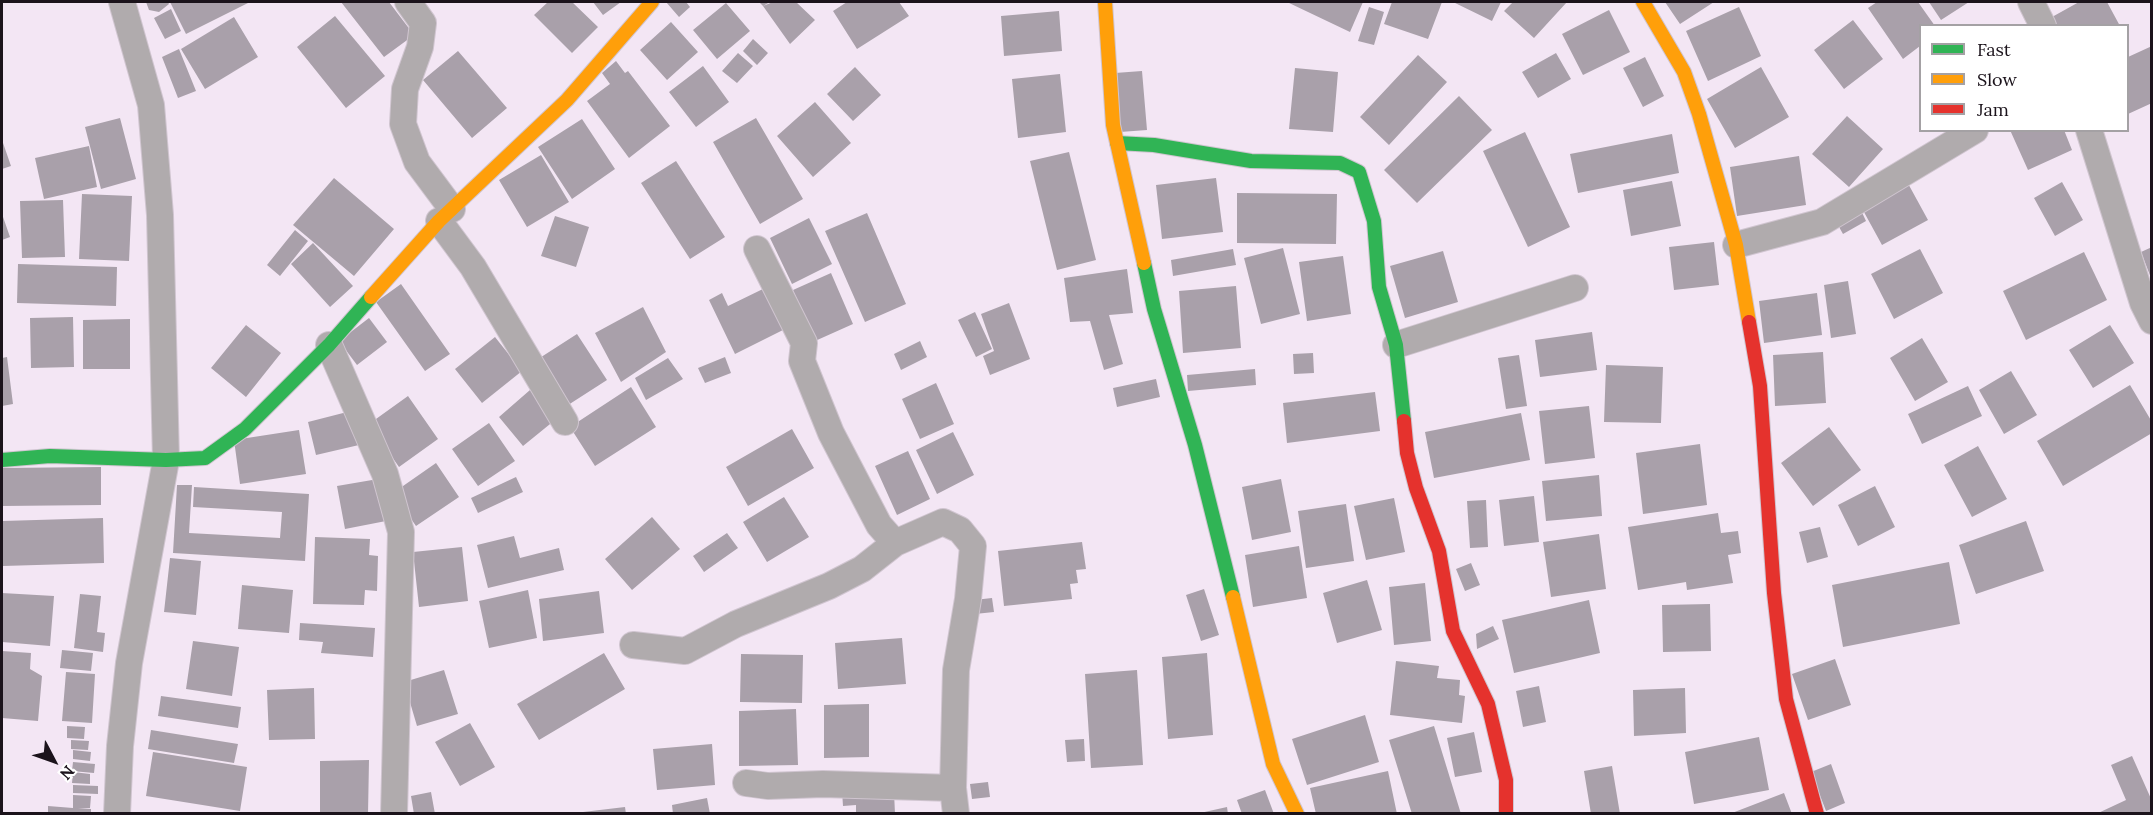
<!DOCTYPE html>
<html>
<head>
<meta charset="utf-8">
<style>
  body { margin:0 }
  #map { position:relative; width:2153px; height:815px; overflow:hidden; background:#f3e6f4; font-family:Lora,serif }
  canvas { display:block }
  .frame { position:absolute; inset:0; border:3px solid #1b131b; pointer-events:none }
  .legend { position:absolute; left:1919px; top:24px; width:210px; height:108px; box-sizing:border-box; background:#fff; border:2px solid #a4a1a4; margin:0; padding:8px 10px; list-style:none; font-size:18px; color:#1b131b }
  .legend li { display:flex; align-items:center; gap:12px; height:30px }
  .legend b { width:30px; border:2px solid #a4a1a4 }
  .north { position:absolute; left:24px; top:731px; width:60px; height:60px; -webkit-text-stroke:4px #fff; paint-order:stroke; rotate:131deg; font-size:16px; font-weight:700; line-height:24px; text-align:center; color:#1b131b }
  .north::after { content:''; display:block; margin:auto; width:21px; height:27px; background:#1b131b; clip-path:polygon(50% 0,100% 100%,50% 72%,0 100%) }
</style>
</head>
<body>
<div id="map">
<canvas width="2153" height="815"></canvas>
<div class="frame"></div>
<ul class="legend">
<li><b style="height:8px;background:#30b455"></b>Fast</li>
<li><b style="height:8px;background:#ff9f0a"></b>Slow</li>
<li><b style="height:8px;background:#e5322d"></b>Jam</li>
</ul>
<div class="north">N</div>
</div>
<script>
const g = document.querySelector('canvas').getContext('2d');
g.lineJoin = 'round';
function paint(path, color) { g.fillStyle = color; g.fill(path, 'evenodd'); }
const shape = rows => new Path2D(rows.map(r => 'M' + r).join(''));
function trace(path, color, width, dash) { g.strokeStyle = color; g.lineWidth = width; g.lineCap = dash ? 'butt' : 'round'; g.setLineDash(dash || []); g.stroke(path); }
const building = shape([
  [146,2,168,2,169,4,159,12,149,10],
  [170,2,250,2,186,34],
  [341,2,389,2,414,35,384,57],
  [548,2,572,2,598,27,572,53,534,15],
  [593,2,621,2,603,15],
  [666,2,686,2,690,7,679,17],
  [759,2,770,2,763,6,773,2,796,2,815,20,790,44,763,6],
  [847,2,899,2,909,16,857,49,833,11],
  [1287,2,1363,2,1350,32],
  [1392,2,1442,2,1428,39,1384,24],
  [1453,2,1501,2,1492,21],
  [1513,2,1567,2,1534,38,1504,11],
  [1665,2,1714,2,1680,24],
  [1877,2,1918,2,1935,26,1920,26,1920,46,1903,59,1868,8],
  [1929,2,1969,2,1941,20],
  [2079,2,2107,2,2120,26,2057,26,2052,17],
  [726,3,750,31,717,59,693,30],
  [1369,7,1384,12,1374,45,1358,41],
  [1739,7,1761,56,1708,81,1686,31],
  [171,9,181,31,165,39,154,18],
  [1609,10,1630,52,1583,75,1562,34],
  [1059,11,1062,51,1004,56,1001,16],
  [335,16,385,76,346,108,297,47],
  [234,17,258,57,205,89,181,49],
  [1853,20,1883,59,1844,89,1814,50],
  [671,22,698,52,667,80,640,50],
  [753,39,768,53,757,65,743,51],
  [2152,46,2152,103,2128,114,2128,57],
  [179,49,196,91,178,98,162,57],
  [458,51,507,108,472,138,423,80],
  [738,53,753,66,737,83,722,71],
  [1556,53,1571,79,1538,98,1522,72],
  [1418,55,1447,82,1389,145,1360,117],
  [1645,57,1664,96,1643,107,1623,68],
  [616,61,625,73,628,71,670,126,629,158,587,101,610,84,602,73],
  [703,66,729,102,696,127,669,92],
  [855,67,881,95,853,121,827,94],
  [1761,67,1789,117,1735,148,1707,99],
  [1295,68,1338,72,1333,132,1289,129],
  [1142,71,1147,130,1120,132,1115,73],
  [1060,74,1066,132,1018,138,1012,79],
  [1459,96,1492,130,1417,203,1384,170],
  [815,102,851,143,813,177,777,136],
  [1847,116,1883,149,1849,187,1812,154],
  [120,118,136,179,101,189,85,127],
  [756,118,803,199,760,224,713,142],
  [582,119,615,169,572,199,538,147],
  [2010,130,2064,130,2072,150,2028,170],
  [1525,132,1570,227,1528,247,1483,151],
  [1672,134,1679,173,1578,193,1570,154],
  [2,140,11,166,2,169],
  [89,146,97,187,44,199,35,158],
  [1069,152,1096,260,1057,270,1030,161],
  [541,155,569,202,527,227,499,180],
  [1799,156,1806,205,1737,216,1730,167],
  [676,161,725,237,690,259,641,183],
  [334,178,394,229,354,276,293,225],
  [1216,178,1223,232,1162,239,1156,185],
  [1905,178,1928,220,1882,245,1859,203],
  [1672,181,1681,226,1631,236,1623,190],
  [2062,182,2083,220,2055,236,2034,198],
  [1237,193,1337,194,1336,244,1237,243],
  [82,194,132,196,129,261,79,259],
  [63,200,65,257,22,258,20,201],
  [1858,204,1866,221,1843,234,1834,218],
  [867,213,906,304,865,322,825,231],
  [2,214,10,237,2,240],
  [555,216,589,227,576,267,541,256],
  [809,218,832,264,792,284,770,238],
  [295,230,308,241,280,276,267,265],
  [1714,242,1719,285,1674,290,1669,247],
  [313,243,353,286,330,307,291,264],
  [2152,247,2152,278,2151,278,2141,252],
  [1283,248,1300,314,1261,324,1244,258],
  [1233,249,1236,265,1173,276,1171,260],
  [1920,249,1943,293,1894,319,1871,274],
  [1443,251,1458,302,1405,318,1390,266],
  [2084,252,2107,300,2026,340,2003,291],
  [1343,256,1351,314,1307,321,1299,262],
  [18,264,117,267,116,306,17,303],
  [1127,269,1133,313,1109,315,1123,364,1104,370,1090,321,1070,322,1064,278],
  [831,273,853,324,815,341,793,290],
  [1848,281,1856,334,1831,338,1824,285],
  [401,284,450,354,425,371,376,302],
  [1236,286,1241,348,1183,353,1179,291],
  [767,287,787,328,735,354,709,300,722,293,728,306],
  [1817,293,1822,335,1764,343,1759,301],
  [1009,303,1030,359,990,375,983,356,994,351,981,314],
  [643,307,666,352,621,382,595,333],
  [975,312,992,349,976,357,958,320],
  [73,317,74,367,31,368,30,318],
  [369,318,387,342,357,365,339,341],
  [130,319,130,369,83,369,83,320],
  [246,325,281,353,246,397,211,368],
  [2110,325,2134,363,2093,388,2069,350],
  [1592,332,1597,370,1540,377,1535,340],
  [577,334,607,380,565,407,535,361],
  [495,337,522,371,482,403,455,369],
  [1922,338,1948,382,1915,401,1890,358],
  [920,341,927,357,901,370,894,354],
  [1823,352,1826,403,1775,406,1773,355],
  [1313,353,1314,373,1294,374,1293,354],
  [1519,355,1527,406,1506,409,1498,358],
  [7,357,13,404,2,406,2,358],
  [725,357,731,373,705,383,698,368],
  [668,358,683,379,646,400,635,378],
  [1606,365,1663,367,1661,423,1604,422],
  [1255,369,1256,385,1188,391,1187,375],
  [2011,371,2037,415,2004,434,1979,390],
  [1156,379,1160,397,1117,407,1113,388],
  [936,383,954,424,920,439,902,399],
  [2130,385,2152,422,2152,433,2063,486,2037,441],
  [1968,386,1982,416,1922,444,1908,414],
  [631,387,656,427,595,466,570,427],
  [530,390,555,420,523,446,499,417],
  [1375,392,1380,431,1287,443,1283,403],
  [408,396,438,439,399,467,369,424],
  [1589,406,1595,458,1545,464,1539,411],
  [351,411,359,445,316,455,308,422],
  [1521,413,1530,460,1434,478,1425,432],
  [489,423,515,461,478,486,452,449],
  [1829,427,1861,470,1813,506,1781,463],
  [792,429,814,468,748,506,726,467],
  [299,430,306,474,240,484,234,440],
  [953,432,974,475,937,494,916,450],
  [1700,444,1707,505,1643,514,1636,453],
  [1978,446,2007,499,1972,517,1944,465],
  [908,451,930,499,897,515,875,466],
  [436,463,459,497,416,526,393,493],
  [101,467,101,505,2,506,2,468],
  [1599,475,1602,516,1546,521,1542,481],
  [516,477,523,492,478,513,471,498],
  [378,479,386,521,345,529,337,486],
  [1281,479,1291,532,1252,540,1242,487],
  [177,485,192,485,189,533,280,538,282,512,193,507,194,487,309,494,305,561,173,553],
  [1875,486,1895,527,1858,546,1838,505],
  [1534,496,1539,542,1504,546,1499,500],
  [784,497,809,537,767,562,743,522],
  [1394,498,1405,552,1366,560,1354,506],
  [1486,500,1488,547,1470,548,1467,501],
  [1346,504,1354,561,1306,568,1298,511],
  [1718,513,1721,533,1738,531,1741,553,1728,555,1733,583,1687,590,1686,582,1638,590,1628,527],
  [652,517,680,549,632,590,605,559],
  [103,518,104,563,3,566,3,521],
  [2026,521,2044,571,1976,594,1959,545],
  [1820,527,1828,557,1807,563,1799,532],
  [727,533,738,548,704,572,693,556],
  [1599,534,1606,589,1551,597,1543,542],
  [514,536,520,558,559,548,564,570,488,588,477,545],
  [315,537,370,539,369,555,378,556,377,591,365,590,364,605,313,604],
  [1082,542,1086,569,1076,570,1078,583,1070,584,1072,599,1004,606,998,551],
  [1299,546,1307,598,1253,607,1245,555],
  [462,547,468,601,419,607,413,552],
  [170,558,201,561,196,615,164,612],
  [1949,562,1960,624,1843,647,1832,585],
  [1471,563,1480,585,1465,591,1456,569],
  [1367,580,1382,630,1337,643,1323,593],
  [1425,583,1431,641,1394,645,1389,587],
  [242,585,293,590,289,633,238,629],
  [1204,589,1219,635,1201,641,1186,595],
  [528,590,537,638,489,648,479,601],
  [599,591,604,633,543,641,539,599],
  [2,593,54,596,50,646,2,642],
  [80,594,101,596,97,632,105,633,103,652,74,648],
  [992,598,994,612,975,614,974,600],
  [1589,600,1600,653,1514,673,1502,620],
  [1710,604,1711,651,1663,652,1662,605],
  [300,623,375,628,373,657,321,653,323,642,299,640],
  [1493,626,1499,639,1477,649,1476,634],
  [902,638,906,684,838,689,835,643],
  [193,641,239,647,232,696,186,689],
  [62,650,93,653,91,671,60,668],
  [2,651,31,653,30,669,42,676,38,721,2,718],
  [604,653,625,689,539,740,517,704],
  [1207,653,1213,735,1168,739,1162,657],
  [741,654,803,655,802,703,740,702],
  [1835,659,1851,705,1808,720,1792,674],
  [1396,661,1439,666,1437,678,1460,680,1459,695,1465,696,1462,723,1390,715],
  [444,670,458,714,417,726,404,682],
  [1137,670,1143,765,1091,768,1085,674],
  [66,672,95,674,92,723,62,721],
  [1539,686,1546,722,1523,727,1516,691],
  [314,688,315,739,269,740,267,690],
  [1685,688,1686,733,1634,736,1633,690],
  [161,696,241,707,238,728,158,716],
  [869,704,869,757,824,758,824,705],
  [796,709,798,765,739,766,739,711],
  [1365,715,1379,762,1307,785,1292,739],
  [470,723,495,767,460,786,435,742],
  [67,726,85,727,84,739,67,738],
  [1434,726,1461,814,1412,814,1389,740],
  [151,730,238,744,234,763,148,749],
  [1474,732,1482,772,1455,777,1447,738],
  [1759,737,1769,790,1694,804,1685,752],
  [1084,739,1085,761,1067,762,1065,740],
  [71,740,89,741,88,750,71,749],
  [712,744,715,785,657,790,653,749],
  [73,750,91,752,90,761,73,759],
  [153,752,247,767,240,811,146,796],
  [2132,756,2152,801,2152,814,2096,814,2126,800,2111,765],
  [369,760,368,814,320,814,320,761],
  [73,762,95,764,94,773,72,771],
  [1831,764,1845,803,1826,811,1811,772],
  [1612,766,1620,814,1591,814,1584,771],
  [1388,771,1397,814,1316,814,1310,788],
  [73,772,90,774,90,784,72,783],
  [988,782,990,797,972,799,970,784],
  [73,785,98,786,98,794,73,793],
  [1265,790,1274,814,1242,814,1237,800],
  [842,791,894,792,895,814,856,814,856,805,843,806],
  [431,792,435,814,414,814,411,796],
  [1784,793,1792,814,1732,814,1732,813],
  [73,795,91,796,90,808,78,808,91,809,91,814,48,814,48,806,73,808],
  [707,798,710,814,673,814,672,805],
  [625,807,626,814,583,814,583,812],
  [1227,807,1228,814,1200,814,1200,813]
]);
const street = shape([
  [408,2,423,23,420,47,405,89,403,124,417,162,452,209],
  [2031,2,2043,26],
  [2089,130,2143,303,2152,321],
  [439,221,473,267,565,422],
  [1736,245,1822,222,1975,130],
  [757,249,804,343,802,361,831,433,879,525,895,543,943,522,960,530,973,546,968,599,956,670,953,788,956,814],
  [329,345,385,474,401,532,394,814],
  [1396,345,1575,288],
  [633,645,685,651,736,624,829,586,862,569,895,543],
  [746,783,768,786,823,784,953,788],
  [117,814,120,746,129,663,166,460,160,215,151,105,122,2]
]);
const fast = shape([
  [1117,143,1154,145,1251,161,1340,163,1359,172,1374,221,1379,287,1396,345,1404,421],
  [1144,263,1154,309,1195,445,1233,597],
  [2,460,50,456,166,460,205,458,245,429,329,345,371,297]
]);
const slow = shape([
  [1105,2,1113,125,1144,263],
  [1643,2,1684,72,1699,114,1736,245,1749,322],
  [371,297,439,221,567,100,652,2],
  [1233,597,1273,764,1297,814]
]);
const jam = shape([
  [1749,322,1760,386,1774,593,1786,699,1817,814],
  [1404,421,1407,453,1416,488,1439,551,1453,631,1488,704,1506,780,1506,814]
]);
paint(building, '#a9a0aa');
trace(street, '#d0c5d0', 28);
trace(fast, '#d0c5d0', 16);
trace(slow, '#d0c5d0', 16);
trace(jam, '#d0c5d0', 16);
trace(street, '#b0abad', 26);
trace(fast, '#30b455', 14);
trace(slow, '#ff9f0a', 14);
trace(jam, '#e5322d', 14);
</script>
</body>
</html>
